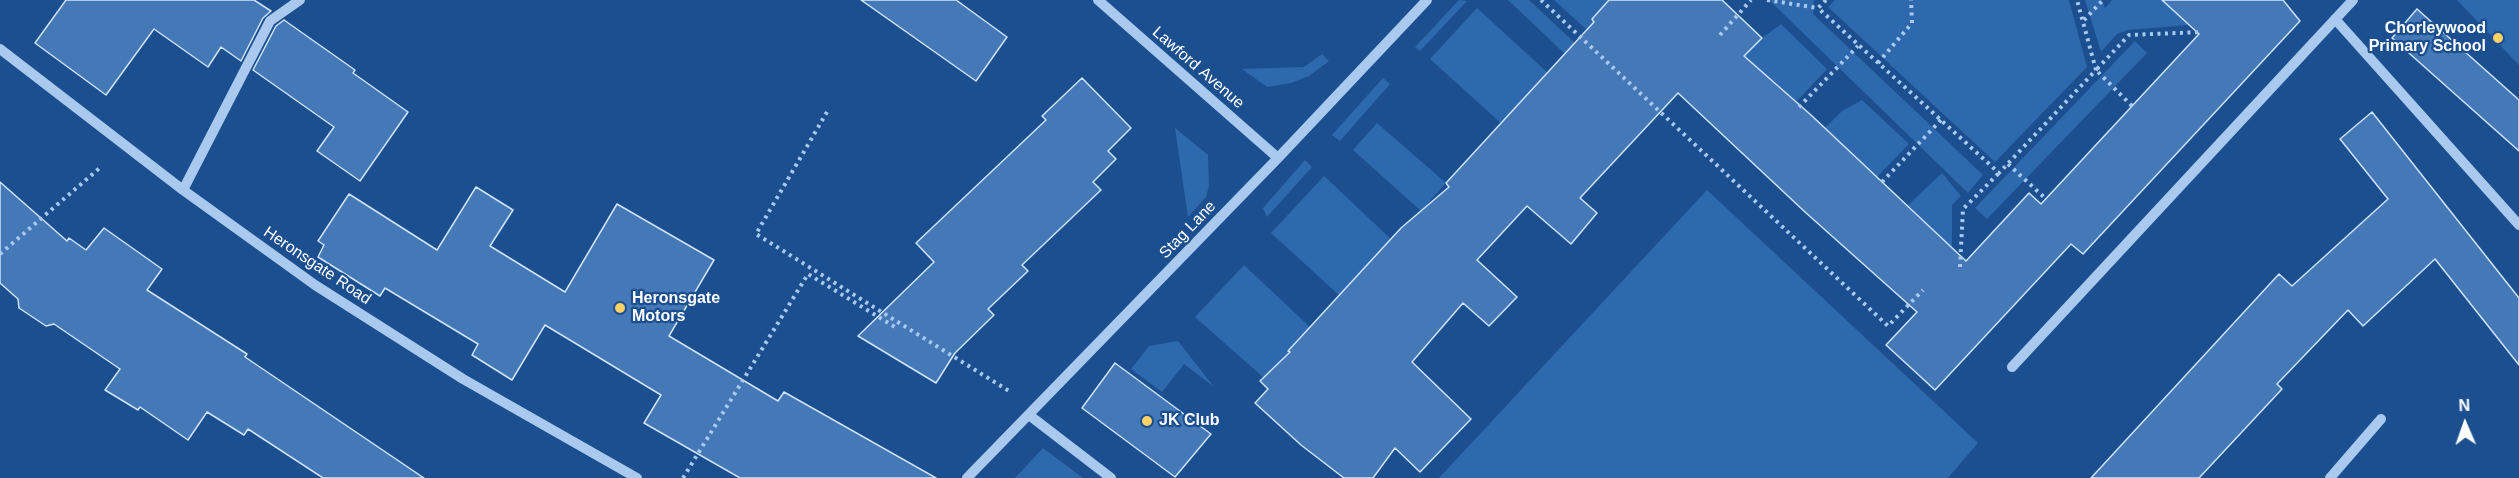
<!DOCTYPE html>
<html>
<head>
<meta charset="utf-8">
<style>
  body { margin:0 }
  #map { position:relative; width:2519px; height:478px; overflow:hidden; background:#1b4f8f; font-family:Arial,sans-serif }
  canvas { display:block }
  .north { position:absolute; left:2435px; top:394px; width:60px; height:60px; -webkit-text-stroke:4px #1b4f8f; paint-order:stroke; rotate:358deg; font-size:16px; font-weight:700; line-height:24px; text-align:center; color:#fff }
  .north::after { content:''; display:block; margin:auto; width:21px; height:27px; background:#fff; clip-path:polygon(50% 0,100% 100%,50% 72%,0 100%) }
</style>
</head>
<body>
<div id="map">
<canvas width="2519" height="478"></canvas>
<div class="north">N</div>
</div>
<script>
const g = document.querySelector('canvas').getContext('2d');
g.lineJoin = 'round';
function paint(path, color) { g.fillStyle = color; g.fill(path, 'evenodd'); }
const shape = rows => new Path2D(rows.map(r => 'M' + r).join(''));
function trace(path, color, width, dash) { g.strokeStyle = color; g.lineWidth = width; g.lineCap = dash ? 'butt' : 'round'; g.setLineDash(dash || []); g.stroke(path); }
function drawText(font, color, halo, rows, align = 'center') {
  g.font = font + ' Arial,sans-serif'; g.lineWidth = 4.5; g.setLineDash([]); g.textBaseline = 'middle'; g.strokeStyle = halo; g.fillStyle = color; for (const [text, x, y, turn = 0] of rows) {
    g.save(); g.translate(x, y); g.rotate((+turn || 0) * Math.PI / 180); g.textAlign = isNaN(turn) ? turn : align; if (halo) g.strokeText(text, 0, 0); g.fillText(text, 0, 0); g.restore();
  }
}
const green = shape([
  [1459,0,1467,1,1420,51,1415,47],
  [1508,0,1529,0,1575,43,1565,54],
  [1554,0,1609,0,1592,18,1594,22,1587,30],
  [1769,0,1814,0,1813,14,1983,175,1968,193],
  [1835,0,2069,0,2087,67,1995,162,1828,7],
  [2085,0,2102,0,2105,8,2112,0,2162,0,2188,25,2128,30,2117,34,2101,52],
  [2457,0,2519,0,2519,65],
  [1477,8,1548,73,1502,124,1430,59],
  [1781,24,1827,69,1795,103,1744,56,1762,38],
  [2135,41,2147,53,1987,219,1975,208],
  [1322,54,1329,61,1309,76,1291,83,1267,87,1242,69,1304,67],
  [1383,78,1390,84,1340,141,1332,135],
  [1862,100,1909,144,1877,177,1825,128,1842,111],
  [1377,123,1446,183,1421,211,1353,150],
  [1175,128,1208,155,1209,186,1206,197,1188,217],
  [1305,160,1312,167,1267,217,1263,208],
  [1942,173,1961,196,1952,205,1952,247,1908,205],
  [1324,176,1391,239,1340,296,1271,233],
  [1707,190,1978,443,1948,478,1439,478],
  [1244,265,1311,328,1264,378,1195,317],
  [1178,341,1214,387,1184,364,1162,392,1131,369,1149,346],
  [1043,448,1083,478,1015,478]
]);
const building = shape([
  [66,0,254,0,271,11,263,18,241,61,221,47,208,67,154,29,106,95,35,43,66,0],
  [861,0,956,0,1007,37,976,81,861,0],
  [1609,0,1722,0,1762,38,1744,56,1811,115,1966,261,2029,193,2041,204,2199,34,2162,0,2283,0,2300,21,2083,254,2071,244,1935,390,1886,345,1917,312,1805,212,1678,93,1580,198,1597,213,1571,244,1527,206,1477,260,1517,297,1489,326,1463,303,1412,362,1471,419,1420,472,1395,448,1373,478,1344,478,1301,445,1255,403,1268,389,1260,381,1290,352,1288,351,1401,228,1449,187,1446,183,1594,22,1592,19,1609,0],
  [2417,9,2519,100,2519,151,2392,38,2417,9],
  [284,20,355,70,353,73,408,112,360,181,317,151,334,127,253,70,276,26,284,20],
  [1082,78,1131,128,1108,151,1116,159,1093,182,1101,190,1022,265,1028,271,988,309,994,315,955,353,936,383,858,336,934,262,916,243,1046,120,1042,116,1082,78],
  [2372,112,2519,298,2519,365,2435,259,2363,326,2348,310,2277,384,2282,389,2199,478,2091,478,2279,274,2292,286,2388,199,2340,139,2372,112],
  [0,182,67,241,69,238,86,250,104,228,162,269,147,290,247,354,245,357,424,478,323,478,248,429,244,435,207,412,188,440,140,407,138,410,105,390,120,369,54,324,46,326,19,308,18,299,0,283,0,182],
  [476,187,513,210,490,246,565,292,617,204,714,260,669,336,778,401,784,392,936,478,740,478,644,423,661,395,545,325,512,380,472,355,478,344,385,288,380,296,318,257,324,245,318,241,349,194,437,250,476,187],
  [1115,363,1211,434,1175,477,1082,408,1115,363]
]);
const path = shape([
  [1541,0,1888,326,1923,290],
  [1767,0,1818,8],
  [1826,0,1818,8,1999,173,2096,70,2077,0],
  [2084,20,2103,0],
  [1720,35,1751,0],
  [1878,63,1912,23,1911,0],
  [2132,106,2096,70,2129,35,2201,32],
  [1799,107,1858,46],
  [827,112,756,234,1009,391],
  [2008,164,2046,199],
  [1882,182,1941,120],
  [0,254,102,166],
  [1960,267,1963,209,1999,173],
  [683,478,808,274,895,327]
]);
const minor = shape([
  [1098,0,1278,158],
  [2335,19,2519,225],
  [0,49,183,190,315,285,463,379,637,478],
  [183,190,270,21,300,0],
  [2012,367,2353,0],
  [1029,415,1111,478],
  [967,478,1278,158,1427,0],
  [2330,478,2381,419]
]);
const markers = [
  [2498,38,6,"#ffd166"],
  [620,308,6,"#ffd166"],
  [1147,421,6,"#ffd166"]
];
const poiNames = [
  ["Chorleywood",2486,29,"right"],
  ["Primary School",2486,47,"right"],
  ["Heronsgate",632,299],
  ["Motors",632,317],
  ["JK Club",1159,421]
];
const streetNames = [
  ["Lawford Avenue",1198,68,41],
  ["Stag Lane",1188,230,-46],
  ["Heronsgate Road",317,266,34]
];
paint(green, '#2e69ad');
paint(building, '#4478b7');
trace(building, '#cfe3fa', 1.5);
trace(path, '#a9c9ee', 4, [3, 4.5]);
trace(minor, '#a9c9ee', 10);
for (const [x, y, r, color] of markers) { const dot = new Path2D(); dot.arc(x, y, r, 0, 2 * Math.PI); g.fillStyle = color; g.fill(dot); trace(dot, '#1b4f8f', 2); }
drawText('bold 16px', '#fff', '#1b4f8f', poiNames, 'left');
drawText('16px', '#fff', '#1b4f8f', streetNames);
</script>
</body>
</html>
